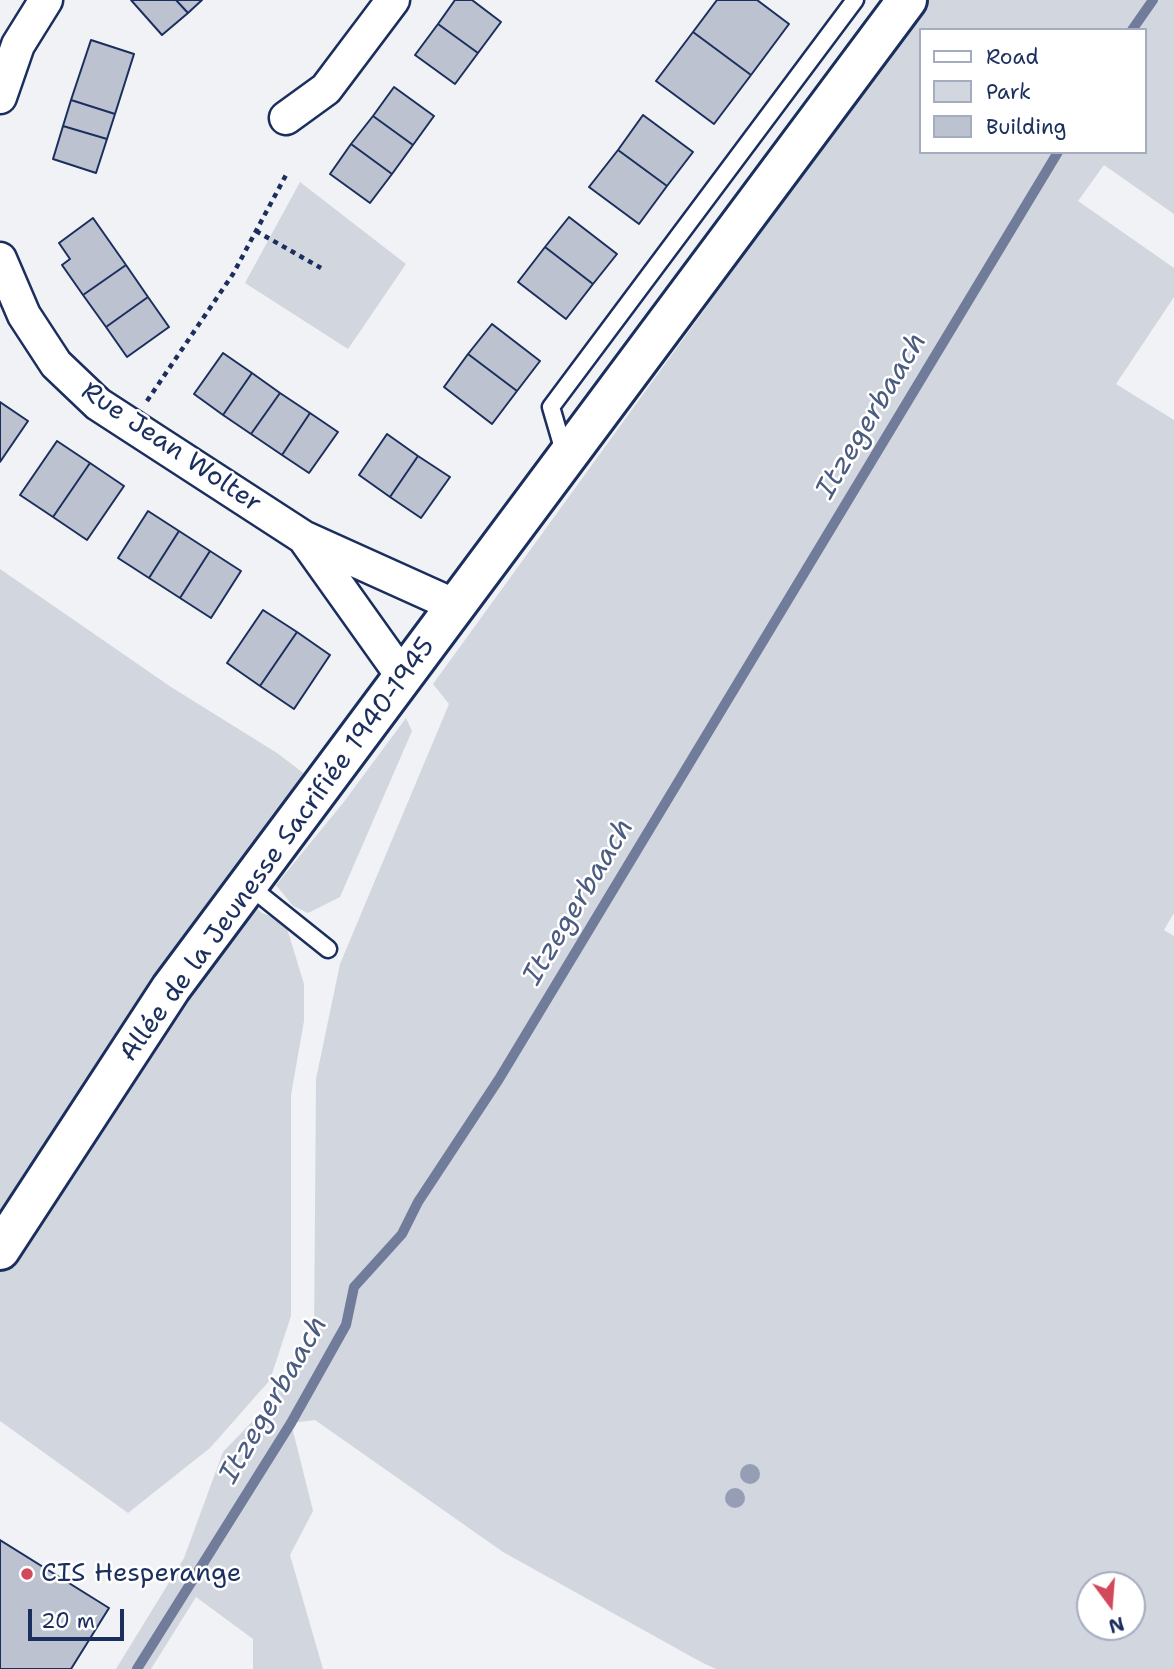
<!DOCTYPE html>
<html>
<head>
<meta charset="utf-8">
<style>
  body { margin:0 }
  #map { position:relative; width:1174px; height:1669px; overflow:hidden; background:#f1f2f5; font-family:"Shantell Sans",sans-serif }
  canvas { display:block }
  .legend { position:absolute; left:919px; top:28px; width:228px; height:126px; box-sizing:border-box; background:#fff; border:2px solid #a4acbf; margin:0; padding:9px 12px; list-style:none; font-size:21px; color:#1b2f5e }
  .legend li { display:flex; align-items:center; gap:14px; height:35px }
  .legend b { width:35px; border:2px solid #a4acbf }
  .north { position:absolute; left:1076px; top:1571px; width:70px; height:70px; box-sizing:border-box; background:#fff; border:2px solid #a4acbf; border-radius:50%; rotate:164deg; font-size:19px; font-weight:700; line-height:28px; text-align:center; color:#1b2f5e }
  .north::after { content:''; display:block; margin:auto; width:24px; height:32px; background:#d1495b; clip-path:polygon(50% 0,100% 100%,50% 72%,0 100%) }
  .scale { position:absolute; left:28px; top:1609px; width:96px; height:32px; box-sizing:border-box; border:4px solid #1b2f5e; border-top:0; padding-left:9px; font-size:21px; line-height:24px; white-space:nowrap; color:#1b2f5e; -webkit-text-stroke:5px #fff; paint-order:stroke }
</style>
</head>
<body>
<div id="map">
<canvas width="1174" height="1669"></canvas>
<ul class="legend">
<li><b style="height:9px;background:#fff"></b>Road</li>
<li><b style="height:19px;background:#d2d6df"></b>Park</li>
<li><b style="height:19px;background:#bcc2d0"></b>Building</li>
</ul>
<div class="north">N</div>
<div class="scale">20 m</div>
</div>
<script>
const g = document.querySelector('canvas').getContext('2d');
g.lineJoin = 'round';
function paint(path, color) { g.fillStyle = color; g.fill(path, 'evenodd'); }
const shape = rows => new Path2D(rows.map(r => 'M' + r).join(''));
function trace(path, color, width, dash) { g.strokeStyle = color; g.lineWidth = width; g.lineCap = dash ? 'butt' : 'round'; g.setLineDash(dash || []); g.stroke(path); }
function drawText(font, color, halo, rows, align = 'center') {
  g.font = font + ' "Shantell Sans",sans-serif'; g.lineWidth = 5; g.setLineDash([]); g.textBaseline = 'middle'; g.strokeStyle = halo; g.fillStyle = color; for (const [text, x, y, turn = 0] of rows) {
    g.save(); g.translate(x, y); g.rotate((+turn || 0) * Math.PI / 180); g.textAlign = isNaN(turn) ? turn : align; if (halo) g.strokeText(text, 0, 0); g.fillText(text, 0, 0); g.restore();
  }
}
const green = shape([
  [929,0,1174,0,1174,214,1104,165,1078,201,1174,268,1174,297,1116,384,1174,420,1174,913,1164,930,1174,936,1174,1669,716,1669,701,1662,503,1552,315,1420,291,1423,313,1511,290,1555,323,1669,253,1669,253,1639,196,1597,151,1669,116,1669,184,1558,223,1452,268,1405,314,1338,316,1079,340,964,449,704,433,684],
  [920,30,1144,30,1144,152,920,152],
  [1090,1585,1132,1585,1132,1627,1090,1627],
  [300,182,406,264,348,349,245,283],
  [0,569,171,687,277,753,310,778,231,884,262,913,285,922,304,984,304,1021,291,1095,291,1316,270,1380,210,1448,128,1513,0,1421],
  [406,718,412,731,340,897,308,913,293,906,276,885,343,803]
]);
const stream = shape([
  [1132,30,1153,0],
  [137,1669,291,1423,346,1325,354,1287,402,1234,418,1202,499,1079,1058,152]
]);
const building = shape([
  [131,0,176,0,188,13,162,35,131,0],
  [176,0,202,0,188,13,176,0],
  [455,0,472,0,501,22,478,53,438,24,455,0],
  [717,0,757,0,789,24,751,75,693,32,717,0],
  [438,24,478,53,455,84,415,55,438,24],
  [693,32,751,75,714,124,656,81,693,32],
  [91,40,134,54,115,114,71,100,91,40],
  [394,87,434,116,413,145,373,116,394,87],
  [71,100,115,114,107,139,63,126,71,100],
  [643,115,693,152,667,186,618,150,643,115],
  [373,116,413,145,392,174,351,144,373,116],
  [63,126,107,139,96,173,53,159,63,126],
  [351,144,392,174,370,203,330,174,351,144],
  [618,150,667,186,639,224,589,187,618,150],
  [569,217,617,254,593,284,545,247,569,217],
  [93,218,126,265,83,295,62,265,70,259,59,243,93,218],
  [545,247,593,284,566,319,518,282,545,247],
  [126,265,148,297,106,327,83,295,126,265],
  [148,297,169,327,127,357,106,327,148,297],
  [492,324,540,361,517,391,468,354,492,324],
  [223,353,252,373,223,415,194,394,223,353],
  [468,354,517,391,492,424,444,387,468,354],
  [252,373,280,393,251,434,223,415,252,373],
  [280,393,310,413,282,455,251,434,280,393],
  [0,402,28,421,0,462,0,402],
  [310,413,338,432,309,473,282,455,310,413],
  [387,434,418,456,390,497,359,475,387,434],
  [57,441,90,463,53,517,20,495,57,441],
  [418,456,450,477,421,518,390,497,418,456],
  [90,463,124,486,87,540,53,517,90,463],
  [148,511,179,531,149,578,118,558,148,511],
  [179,531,210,551,180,598,149,578,179,531],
  [210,551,241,571,211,618,180,598,210,551],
  [263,610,297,632,260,686,227,663,263,610],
  [297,632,330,655,294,709,260,686,297,632],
  [0,1540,109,1608,71,1669,0,1669,0,1540]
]);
const path = shape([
  [256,231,321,268],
  [147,401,233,274,286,175]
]);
const service = shape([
  [565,455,551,407,855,0],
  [248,885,328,949]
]);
const minor = shape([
  [0,97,18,45,46,0],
  [286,118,326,89,393,0],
  [0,259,24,315,56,364,98,404,303,537,456,606],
  [304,538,403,677]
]);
const secondary = shape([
  [0,1250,171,988,907,0]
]);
const trees = [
  [750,1474],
  [735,1498]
];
const markers = [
  [27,1574,7,"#d1495b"]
];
const streetNames = [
  ["Rue Jean Wolter",171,448,34],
  ["Allée de la Jeunesse Sacrifiée 1940-1945",278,850,-54]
];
const poiNames = [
  ["CIS Hesperange",41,1574]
];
const waterNames = [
  ["Itzegerbaach",872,416,-59],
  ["Itzegerbaach",579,902,-59],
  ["Itzegerbaach",274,1400,-60]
];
paint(green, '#d2d6df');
trace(stream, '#707c9a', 10);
paint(building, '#bcc2d0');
trace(building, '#1b2f5e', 2);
trace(service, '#1b2f5e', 21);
trace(minor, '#1b2f5e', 37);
trace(secondary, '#1b2f5e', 44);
trace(path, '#1b2f5e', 4.5, [5, 5]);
trace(service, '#fff', 16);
trace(minor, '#fff', 32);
trace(secondary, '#fff', 38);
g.fillStyle = '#959eb4';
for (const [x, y] of trees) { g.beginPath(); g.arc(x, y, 10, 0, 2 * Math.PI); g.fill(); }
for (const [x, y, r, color] of markers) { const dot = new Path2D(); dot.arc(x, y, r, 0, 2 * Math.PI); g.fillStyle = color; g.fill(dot); trace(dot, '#fff', 2.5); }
drawText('26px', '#1b2f5e', '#fff', streetNames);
drawText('26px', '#1b2f5e', '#fff', poiNames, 'left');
drawText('italic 28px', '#4c5c81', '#fff', waterNames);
</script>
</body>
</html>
